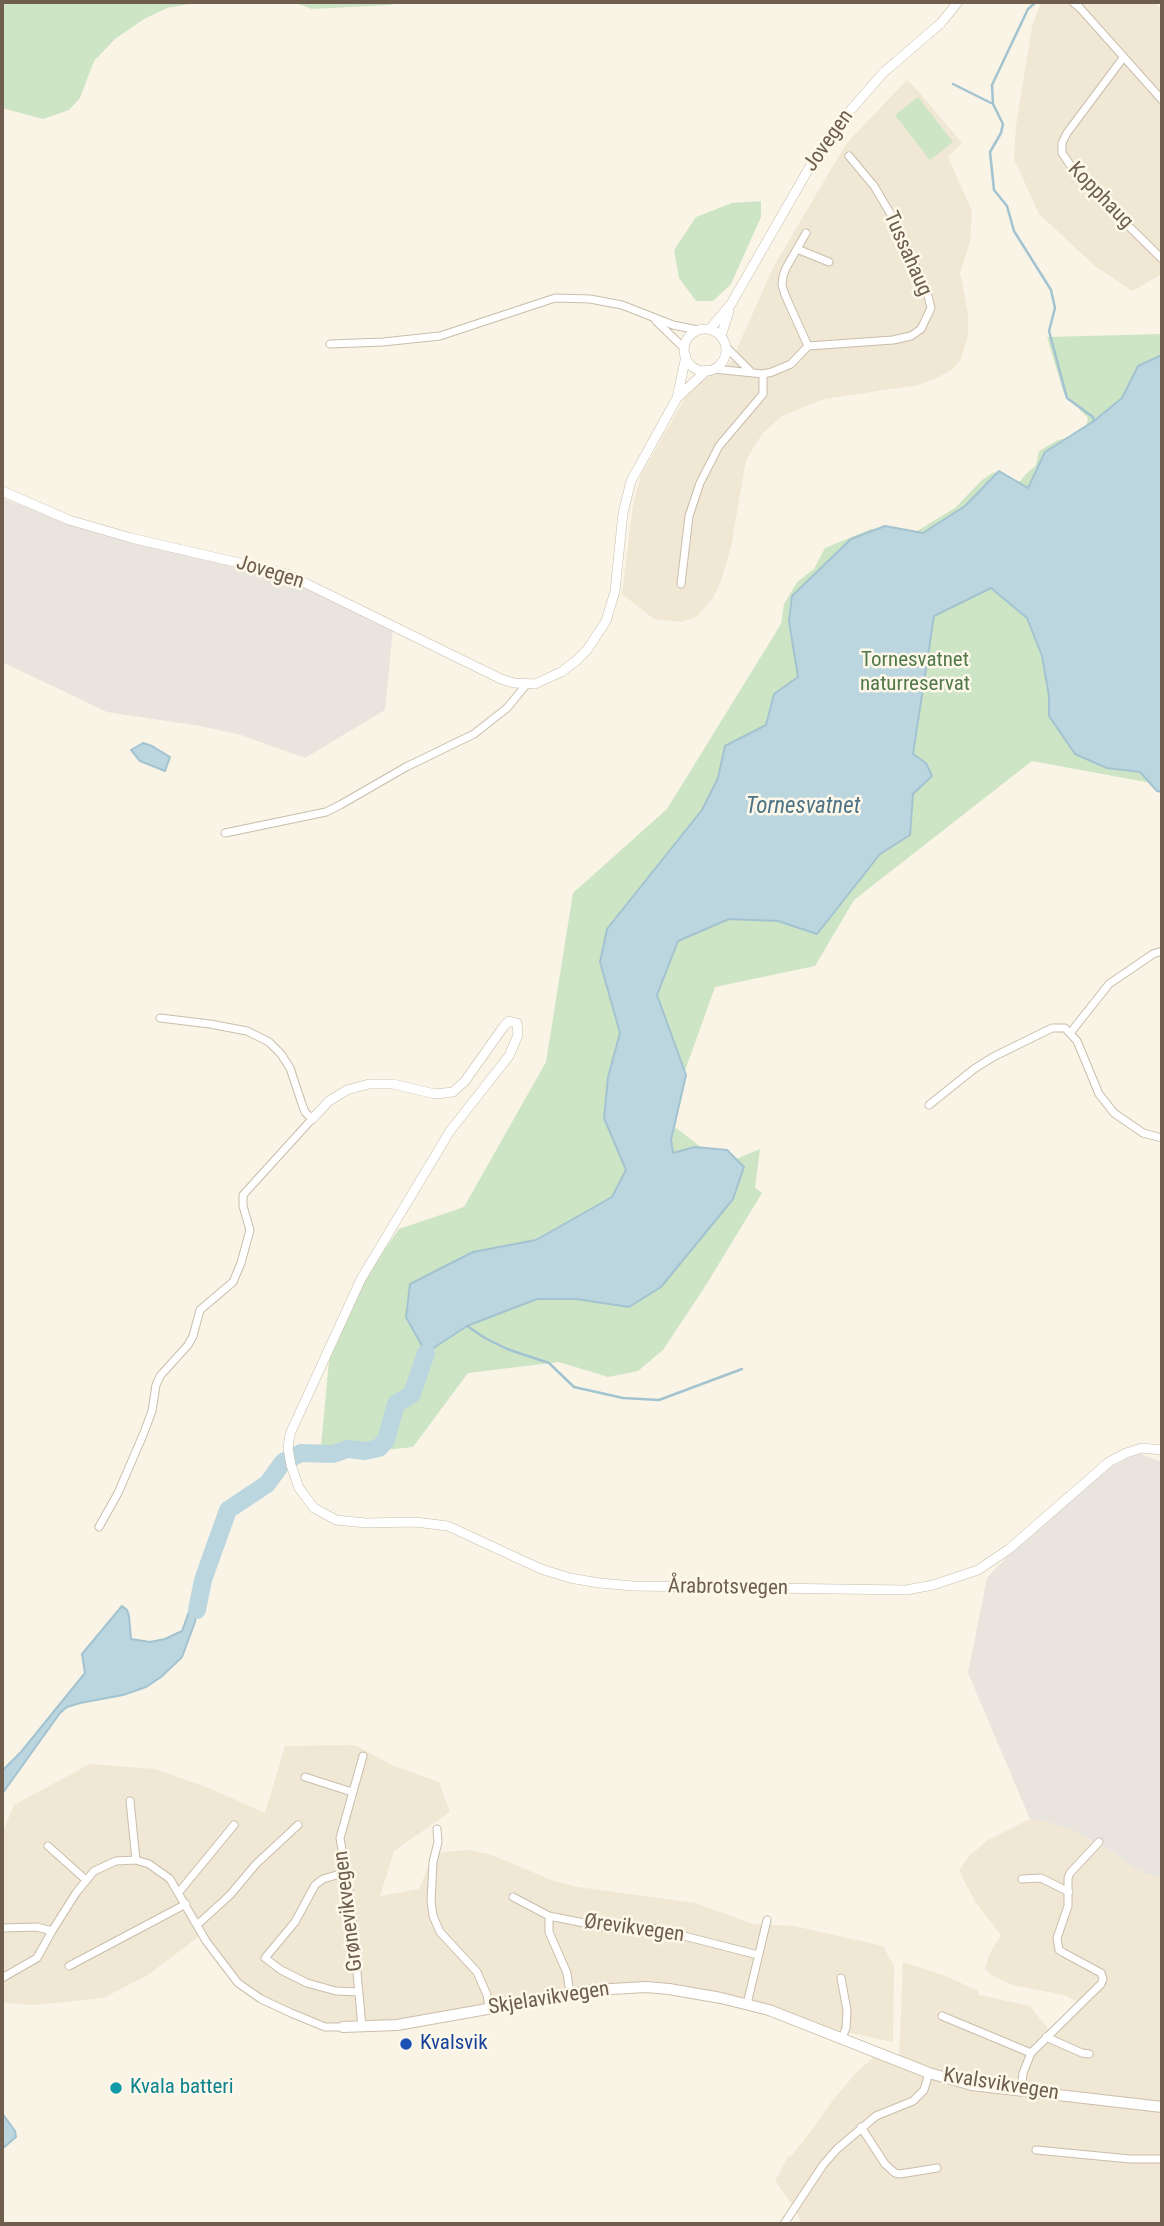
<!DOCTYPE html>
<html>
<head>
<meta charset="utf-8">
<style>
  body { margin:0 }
  #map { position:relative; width:1164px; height:2226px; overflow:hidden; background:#f9f4e5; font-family:"Roboto Condensed",sans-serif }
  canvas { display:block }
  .frame { position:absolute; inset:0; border:4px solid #6f5e4d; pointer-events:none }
</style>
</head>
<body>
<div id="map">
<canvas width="1164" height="2226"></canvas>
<div class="frame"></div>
</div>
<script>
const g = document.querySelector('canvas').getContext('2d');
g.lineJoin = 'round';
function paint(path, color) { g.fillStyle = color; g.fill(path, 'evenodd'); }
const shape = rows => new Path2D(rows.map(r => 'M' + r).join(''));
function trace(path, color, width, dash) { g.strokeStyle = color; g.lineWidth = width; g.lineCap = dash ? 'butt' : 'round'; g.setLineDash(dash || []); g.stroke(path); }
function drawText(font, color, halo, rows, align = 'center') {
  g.font = font + ' "Roboto Condensed",sans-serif'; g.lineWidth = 5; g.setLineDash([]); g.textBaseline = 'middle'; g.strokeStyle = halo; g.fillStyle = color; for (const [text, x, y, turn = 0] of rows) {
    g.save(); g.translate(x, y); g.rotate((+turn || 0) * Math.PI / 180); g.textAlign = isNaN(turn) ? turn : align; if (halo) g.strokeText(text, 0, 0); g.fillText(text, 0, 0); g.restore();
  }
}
const residential = shape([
  [1041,2,1155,2,1162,10,1162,274,1132,291,1095,266,1039,214,1014,159,1016,126,1032,27],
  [907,80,919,92,962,143,948,157,972,211,970,242,960,273,968,313,968,335,961,359,953,369,937,378,918,385,824,399,782,416,762,434,746,460,731,547,721,581,713,598,696,617,682,622,654,619,622,594,633,505,641,475,685,398,698,383,731,362,774,266,846,144],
  [355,1745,394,1766,439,1782,450,1812,394,1851,380,1896,419,1889,434,1853,467,1850,489,1854,554,1881,578,1887,695,1903,753,1924,794,1926,883,1946,894,1966,893,2042,752,2012,727,2004,634,1987,403,2024,323,2024,263,2002,234,1976,202,1934,148,1975,103,1998,35,2005,2,2003,2,1834,14,1805,90,1764,155,1769,211,1789,265,1813,285,1746],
  [1030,1819,1048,1822,1074,1831,1116,1854,1132,1867,1146,1874,1162,1878,1162,2224,794,2224,800,2220,795,2209,775,2181,789,2155,790,2157,812,2130,833,2100,856,2073,877,2054,899,2061,903,1962,946,1976,978,1991,979,1995,1030,2006,1053,2035,1078,2002,1064,1995,1012,1985,991,1975,985,1969,989,1955,1001,1935,976,1903,959,1871,968,1857,988,1840]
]);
const industrial = shape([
  [2,498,76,525,263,565,393,629,385,710,305,758,241,735,200,726,107,712,2,662],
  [1138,1453,1162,1462,1162,1878,1146,1874,1132,1867,1116,1854,1074,1831,1048,1822,1030,1819,968,1673,987,1578,1037,1525,1083,1482]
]);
const green = shape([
  [2,2,200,2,167,8,144,19,115,39,94,61,80,98,69,110,43,119,2,108],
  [293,2,403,2,390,5,312,9],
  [918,97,953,142,930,160,895,115],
  [761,201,761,217,731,284,713,301,696,301,679,278,674,250,696,217,732,203],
  [1162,334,1162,785,1032,761,854,900,815,966,715,987,667,1121,740,1177,744,1167,736,1159,760,1149,755,1188,762,1193,706,1285,663,1350,638,1371,608,1377,559,1362,468,1373,413,1447,320,1457,330,1350,360,1285,399,1229,464,1207,546,1062,573,893,667,809,781,624,784,604,797,582,814,569,825,548,871,529,917,531,955,508,982,480,994,472,1012,486,1016,486,1026,474,1036,465,1039,451,1058,440,1073,437,1085,430,1088,418,1064,394,1047,337]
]);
const water = shape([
  [1162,355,1162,792,1157,791,1140,772,1107,768,1075,754,1049,716,1049,696,1042,656,1027,618,991,588,934,616,913,754,926,763,932,776,913,794,910,835,880,854,817,934,778,921,729,919,678,941,657,995,686,1075,671,1140,673,1153,695,1147,727,1150,744,1167,733,1199,661,1287,629,1307,576,1299,537,1299,467,1326,426,1353,406,1317,410,1284,473,1252,536,1240,612,1197,626,1170,604,1118,608,1077,620,1033,600,962,607,929,702,810,718,778,725,746,766,725,774,694,798,677,789,621,792,596,851,539,885,526,923,533,965,506,999,471,1028,488,1045,452,1094,421,1122,398,1138,366,1162,355],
  [143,743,152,746,170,757,165,771,140,761,131,750,143,743],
  [122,1606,127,1610,129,1616,131,1639,150,1642,165,1639,182,1631,190,1609,197,1610,195,1622,182,1657,161,1677,146,1687,123,1695,80,1703,67,1707,60,1713,2,1794,2,1771,21,1752,85,1673,82,1654,122,1606],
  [2,2113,15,2131,16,2137,2,2149,2,2113]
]);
const stream = shape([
  [1036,2,1028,9,992,85,993,104,1003,124,1001,133,990,152,994,190,1007,206,1014,231,1051,290,1055,308,1049,331,1067,398,1093,417,1094,421],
  [953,84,991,103],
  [467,1326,485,1338,507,1349,549,1363,574,1387,623,1398,659,1400,742,1369]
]);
const river = shape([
  [197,1610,203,1580,228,1510,267,1484,283,1462,301,1453,333,1454,348,1449,365,1451,379,1448,386,1440,396,1404,412,1394,426,1353]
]);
const minor = shape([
  [1073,2,1080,8,1162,100],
  [1123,58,1067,133,1062,143,1062,153,1077,175,1162,259],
  [806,233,786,268,783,276,782,285,785,295,808,346],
  [797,249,829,262],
  [656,321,685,349],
  [330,344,383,342,440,336,555,298,590,299,622,305,673,325,698,330],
  [726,347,750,371],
  [714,369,763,374,772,372,791,364,808,346,893,340,911,336,921,329,931,308,926,288,893,218,874,186,849,156],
  [681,584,689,516,700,483,719,446,763,394,763,374],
  [225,833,326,812,340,805,406,767,474,734,507,708,526,685],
  [1071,1032,1109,984,1153,954,1162,951],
  [929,1105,974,1069,993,1057,1052,1028,1065,1028,1077,1041,1099,1094,1114,1113,1143,1133,1162,1138],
  [99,1527,118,1493,143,1435,152,1411,156,1385,160,1376,188,1345,193,1336,200,1310,233,1282,241,1263,250,1230,243,1206,243,1195,312,1119,305,1112,302,1104,290,1068,281,1054,269,1042,247,1031,210,1024,160,1018],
  [305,1777,352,1792],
  [130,1801,136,1860],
  [437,1829,438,1842,433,1862,431,1901,433,1916,440,1932,477,1972,487,1995,489,2007],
  [48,1846,86,1880],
  [347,1872,323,1879,315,1885,295,1922,265,1958,281,1970,307,1983,336,1991,359,1992],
  [1022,1879,1041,1878,1069,1892],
  [179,1892,234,1825],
  [513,1897,549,1916,614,1929,649,1927,758,1955],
  [549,1916,549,1932,567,1973,570,1993],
  [197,1925,230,1895,256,1864,298,1825],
  [2,1928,37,1927,52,1931,37,1958,2,1978],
  [52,1931,76,1893,94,1871,116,1861,136,1860,149,1864,170,1879,206,1941,238,1983,261,1999,291,2013,325,2027,343,2027],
  [69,1966,186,1904],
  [841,1978,847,2010,846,2028,841,2040],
  [747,2004,767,1920],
  [942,2016,1031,2053],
  [362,2027,350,1896,340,1838,363,1756],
  [1046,2037,1082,2053,1089,2054],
  [1021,2091,1023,2073,1031,2053,1101,1984,1103,1979,1101,1973,1064,1953,1059,1950,1057,1938,1068,1906,1068,1878,1070,1873,1099,1842],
  [861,2127,885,2164,895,2173,900,2174,937,2168],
  [1036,2150,1130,2159,1162,2159],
  [784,2224,823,2165,837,2149,876,2116,913,2101,924,2090,929,2073]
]);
const tertiary = shape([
  [710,329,731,304,816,156,842,120,883,73,941,23,958,2],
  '684 350a21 21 0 1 1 42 0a21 21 0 1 1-42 0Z',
  [721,336,729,311],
  [677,398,707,370],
  [2,491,69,520,131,538,287,574,501,679,514,683,535,684,561,672,576,661,587,650,606,621,615,591,623,513,631,481,677,398,686,356],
  [312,1119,329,1101,347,1090,369,1084,393,1084,435,1094,453,1092,465,1081,504,1026,509,1021,517,1023,518,1035,509,1056,450,1131,361,1279,290,1434,288,1448,291,1465,299,1488,314,1508,336,1520,366,1523,415,1522,448,1526,541,1569,570,1578,599,1583,633,1586,906,1590,933,1585,978,1570,1009,1549,1109,1462,1126,1453,1142,1448,1162,1450]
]);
const secondary = shape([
  [343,2027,397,2025,594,1990,646,1987,669,1989,721,1998,769,2010,929,2073,972,2085,1162,2107]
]);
const markers = [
  [406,2044,7,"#1a4fb4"],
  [116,2088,7,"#0f9aa8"]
];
const streetNames = [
  ["Jovegen",829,141,-55],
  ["Kopphaug",1100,196,46],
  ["Tussahaug",907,254,66],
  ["Jovegen",270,573,17],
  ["Årabrotsvegen",728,1588,1],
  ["Grønevikvegen",349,1911,-97],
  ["Ørevikvegen",634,1929,8],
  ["Skjelavikvegen",549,1999,-9],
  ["Kvalsvikvegen",1001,2085,9]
];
const parkNames = [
  ["Tornesvatnet",915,661],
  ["naturreservat",915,685]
];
const transitNames = [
  ["Kvalsvik",420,2044]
];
const cultureNames = [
  ["Kvala batteri",130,2088]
];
const waterNames = [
  ["Tornesvatnet",803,807]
];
paint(residential, '#f0e7d4');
paint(industrial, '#e9e5de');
paint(green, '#cde5c5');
paint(water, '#bcd6e0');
trace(water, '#a3c3d1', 2);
trace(stream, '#a3c3d1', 2.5);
trace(river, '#bcd6e0', 18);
trace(minor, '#c9bdac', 9);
trace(tertiary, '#c9bdac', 10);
trace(secondary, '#ccbeab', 12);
trace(minor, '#fff', 7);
trace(tertiary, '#fff', 9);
trace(secondary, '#fff', 10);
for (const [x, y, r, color] of markers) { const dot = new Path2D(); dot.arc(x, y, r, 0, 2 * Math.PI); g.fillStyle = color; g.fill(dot); trace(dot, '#fdf8ea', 2.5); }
drawText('21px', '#6f5e4d', '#fdf8ea', streetNames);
drawText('21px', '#51794a', '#fdf8ea', parkNames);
drawText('21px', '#164399', '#fdf8ea', transitNames, 'left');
drawText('21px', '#0d838f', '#fdf8ea', cultureNames, 'left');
drawText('italic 23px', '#4d7486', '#fdf8ea', waterNames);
</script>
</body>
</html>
